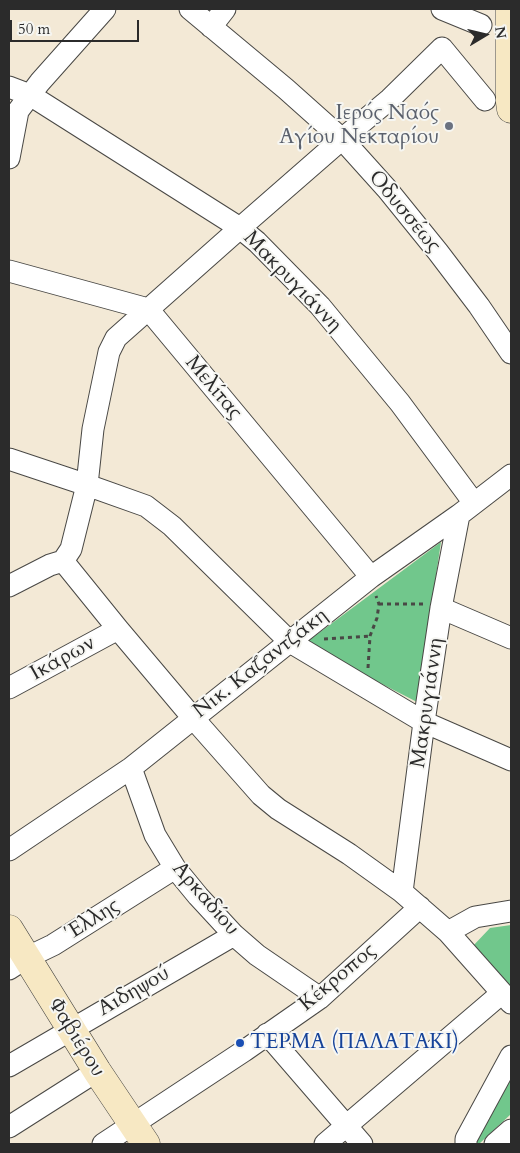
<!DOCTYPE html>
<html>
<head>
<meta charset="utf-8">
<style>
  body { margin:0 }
  #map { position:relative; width:520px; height:1153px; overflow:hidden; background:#f3e9d6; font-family:Cardo,serif }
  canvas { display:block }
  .frame { position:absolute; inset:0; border:10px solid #2b2b2b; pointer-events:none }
  .north { position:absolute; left:460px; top:10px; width:50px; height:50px; -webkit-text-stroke:4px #f6f6f2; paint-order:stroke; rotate:81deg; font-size:14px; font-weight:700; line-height:20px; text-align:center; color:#2b2b2b }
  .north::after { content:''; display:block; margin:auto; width:18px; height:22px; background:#2b2b2b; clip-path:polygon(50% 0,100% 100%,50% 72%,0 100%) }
  .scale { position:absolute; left:10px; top:20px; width:129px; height:22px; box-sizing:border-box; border:2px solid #2b2b2b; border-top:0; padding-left:6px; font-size:15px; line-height:18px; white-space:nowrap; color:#2b2b2b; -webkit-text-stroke:4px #f6f6f2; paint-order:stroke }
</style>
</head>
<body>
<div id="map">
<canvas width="520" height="1153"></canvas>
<div class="frame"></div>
<div class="north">N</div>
<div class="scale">50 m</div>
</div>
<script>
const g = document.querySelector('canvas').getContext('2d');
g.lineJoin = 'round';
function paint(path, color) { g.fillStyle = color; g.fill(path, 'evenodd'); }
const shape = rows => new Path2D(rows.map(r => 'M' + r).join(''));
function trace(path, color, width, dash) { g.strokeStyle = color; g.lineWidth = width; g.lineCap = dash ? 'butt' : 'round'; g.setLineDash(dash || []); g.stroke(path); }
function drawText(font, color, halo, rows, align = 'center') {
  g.font = font + ' Cardo,serif'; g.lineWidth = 4; g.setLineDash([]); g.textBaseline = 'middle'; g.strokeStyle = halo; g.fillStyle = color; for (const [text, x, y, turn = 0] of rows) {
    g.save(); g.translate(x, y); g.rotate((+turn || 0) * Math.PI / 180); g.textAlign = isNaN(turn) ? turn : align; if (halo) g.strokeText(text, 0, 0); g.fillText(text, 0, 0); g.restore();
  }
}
const green = shape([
  [441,542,417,702,304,644],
  [511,925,511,989,472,947,490,928],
  [511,1065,511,1114,479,1144,476,1144,471,1136]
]);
const path = shape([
  [379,604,423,604],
  [324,639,370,636],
  [368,668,370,636,377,618,379,604,376,596]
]);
const street = shape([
  [190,9,286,89,342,139,387,189,438,252,479,306,511,353],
  [442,9,481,25],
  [211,27,225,9],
  [9,87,30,95,240,228,257,242,320,306,400,403,474,503],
  [9,158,18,111,40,82,105,9],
  [9,271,148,309,371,577],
  [9,459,87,485,146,506,172,526,290,642,424,722,511,760],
  [63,561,71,549,87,485,93,429,109,352,116,338,240,228,342,139,390,99,442,48,485,100],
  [63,561,118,629,193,718,261,795,278,809,349,854,402,892,448,932,511,1003],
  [9,586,50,565,63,561],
  [441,608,511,638],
  [9,688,118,629],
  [131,768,155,835,175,868,198,896,234,935,257,955,320,998],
  [9,850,131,768,371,577,459,515,511,475],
  [402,892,424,722,441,608,459,515],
  [448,932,475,917,511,911],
  [9,969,26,958,53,945,175,868],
  [267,1034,362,1144],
  [9,1066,234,935],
  [9,1127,97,1071],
  [103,1144,244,1051,320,998,420,907],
  [325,1144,502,993],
  [466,1144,466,1139,511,1056],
  [495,1144,511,1130]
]);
const secondary = shape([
  [510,9,510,102,511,109],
  [9,929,97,1071,146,1144]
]);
const markers = [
  [449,126,5,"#6b7280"],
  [240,1043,5,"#1a4fb4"]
];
const worshipNames = [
  ["Ιερός Ναός",439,114],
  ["Αγίου Νεκταρίου",439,138]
];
const streetNames = [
  ["Οδυσσέως",404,212,50],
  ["Μακρυγιάννη",292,282,46],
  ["Μελίτας",213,388,50],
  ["Ικάρων",63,659,-29],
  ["Νικ. Καζαντζάκη",261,664,-38],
  ["Μακρυγιάννη",428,703,-82],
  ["Αρκαδίου",205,899,49],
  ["Έλλης",93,920,-32],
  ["Κέκροπος",338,978,-40],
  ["Αιδηψού",134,992,-30],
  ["Φαβιέρου",76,1038,58]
];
const transitNames = [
  ["ΤΕΡΜΑ (ΠΑΛΑΤΑΚΙ)",250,1043]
];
paint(green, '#71c78c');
trace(street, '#494845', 23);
trace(secondary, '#494845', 29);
trace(path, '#494845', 3, [4, 4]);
trace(street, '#fff', 21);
trace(secondary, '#f7e8c3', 28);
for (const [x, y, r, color] of markers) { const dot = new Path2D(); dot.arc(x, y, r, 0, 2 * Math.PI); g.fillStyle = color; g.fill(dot); trace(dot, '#f6f6f2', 2); }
drawText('21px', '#5b616d', '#f6f6f2', worshipNames, 'right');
drawText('21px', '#2b2b2b', '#f6f6f2', streetNames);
drawText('21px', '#164399', '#f6f6f2', transitNames, 'left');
</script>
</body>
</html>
